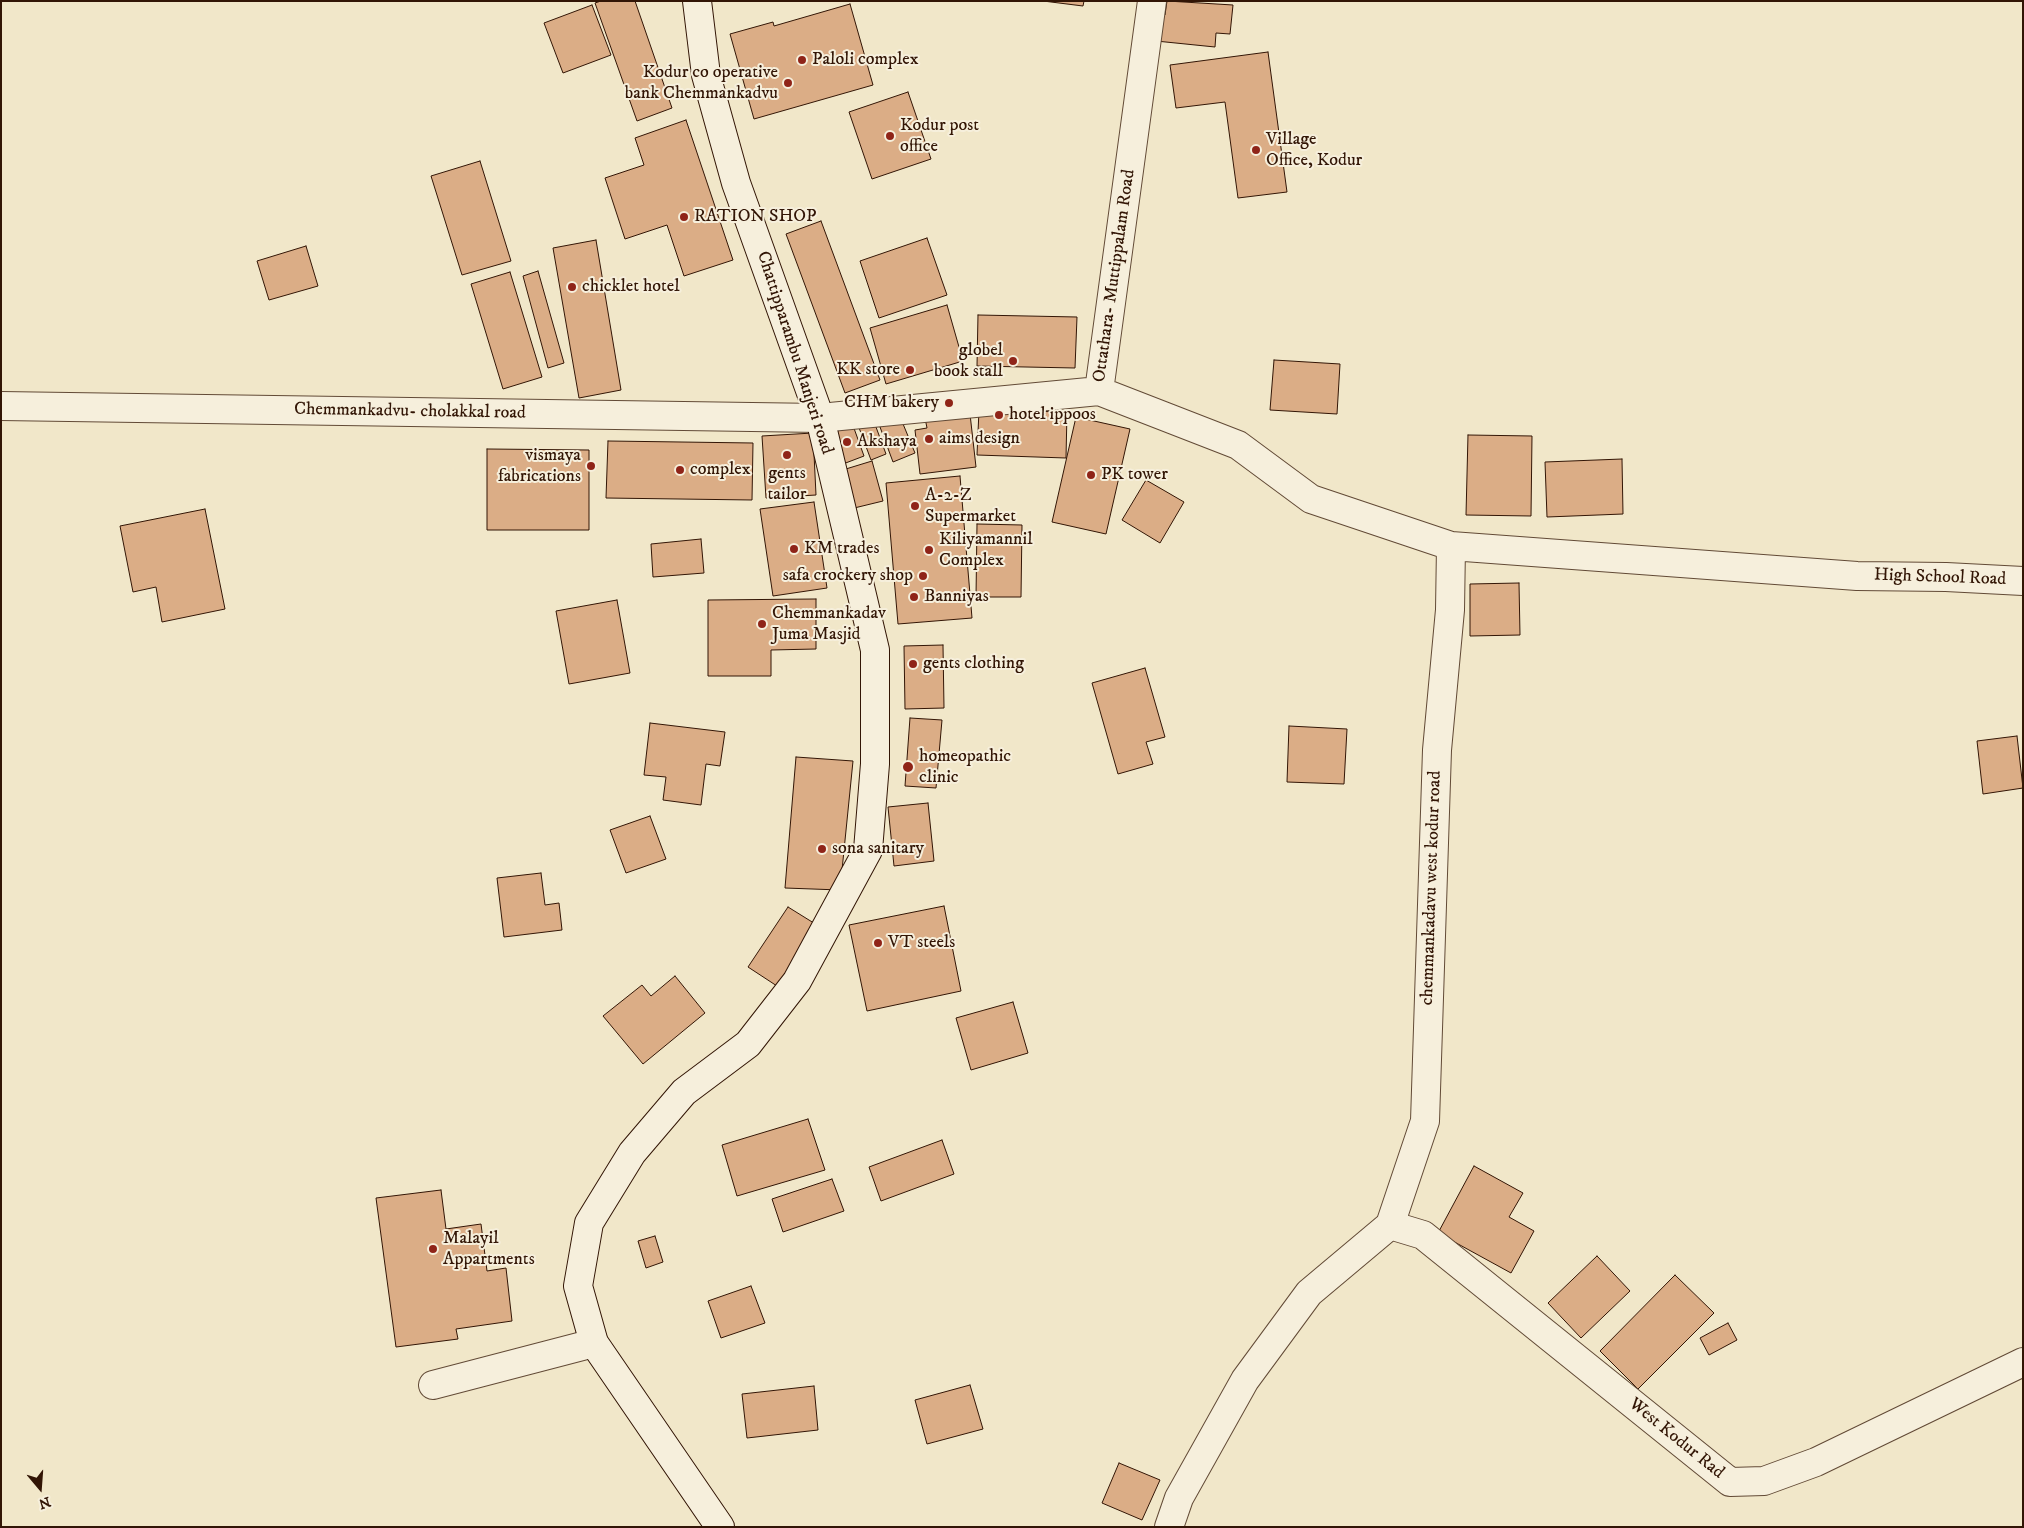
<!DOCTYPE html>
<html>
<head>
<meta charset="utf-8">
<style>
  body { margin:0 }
  #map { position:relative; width:2024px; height:1528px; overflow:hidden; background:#f1e7c9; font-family:"IM FELL DW Pica",serif }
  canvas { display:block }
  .frame { position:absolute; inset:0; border:2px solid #321505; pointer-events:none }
  .north { position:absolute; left:15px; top:1463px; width:50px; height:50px; -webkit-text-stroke:4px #f6efdc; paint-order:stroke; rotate:162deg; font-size:14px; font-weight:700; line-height:20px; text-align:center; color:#321505 }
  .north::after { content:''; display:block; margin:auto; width:18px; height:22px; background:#321505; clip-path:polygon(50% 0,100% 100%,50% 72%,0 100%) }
</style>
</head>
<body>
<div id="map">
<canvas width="2024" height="1528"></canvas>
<div class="frame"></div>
<div class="north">N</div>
</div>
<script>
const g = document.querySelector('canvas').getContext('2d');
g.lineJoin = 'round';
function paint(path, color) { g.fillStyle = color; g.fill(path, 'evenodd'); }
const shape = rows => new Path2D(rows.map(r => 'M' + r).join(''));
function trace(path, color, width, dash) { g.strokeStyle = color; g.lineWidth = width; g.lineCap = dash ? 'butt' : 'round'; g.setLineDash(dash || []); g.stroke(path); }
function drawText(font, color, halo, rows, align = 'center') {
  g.font = font + ' "IM FELL DW Pica",serif'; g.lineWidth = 4; g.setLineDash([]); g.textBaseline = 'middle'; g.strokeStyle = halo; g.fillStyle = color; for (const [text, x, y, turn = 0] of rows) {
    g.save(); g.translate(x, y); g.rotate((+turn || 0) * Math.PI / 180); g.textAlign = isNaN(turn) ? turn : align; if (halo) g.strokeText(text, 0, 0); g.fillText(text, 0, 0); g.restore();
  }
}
const building = shape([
  [601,1,635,1,672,108,637,121,595,3,601,1],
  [1043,1,1084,1,1083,6,1043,1],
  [1167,1,1233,5,1230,34,1216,33,1215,47,1156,41,1158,14,1165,15,1167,1],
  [850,4,873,85,754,119,730,34,773,22,774,26,850,4],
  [592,5,611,55,563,73,544,23,592,5],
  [1268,52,1287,192,1238,198,1225,102,1176,108,1170,65,1268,52],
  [908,92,931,159,872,179,849,112,908,92],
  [686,120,733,260,684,276,667,225,625,239,605,178,644,165,635,138,686,120],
  [480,161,511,261,462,275,431,176,480,161],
  [821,221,880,380,845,393,786,234,821,221],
  [927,238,947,295,879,318,860,261,927,238],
  [596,240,621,390,579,398,553,248,596,240],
  [306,246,318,286,269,300,257,261,306,246],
  [538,271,564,363,548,368,523,276,538,271],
  [510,272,542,377,503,389,471,284,510,272],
  [947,305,963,361,886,384,870,328,947,305],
  [978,315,1077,317,1075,368,977,366,978,315],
  [1274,360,1340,364,1337,414,1270,410,1274,360],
  [979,410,1067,412,1066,458,977,455,979,410],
  [970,414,976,467,920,474,915,430,927,428,925,418,970,414],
  [1076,417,1130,429,1106,534,1052,522,1076,417],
  [873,419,886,454,871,460,858,425,873,419],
  [901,419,915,453,893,462,880,427,901,419],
  [851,420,864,456,843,464,830,427,851,420],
  [813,433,816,495,766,498,762,436,813,433],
  [1468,435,1532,436,1531,516,1466,515,1468,435],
  [608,441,753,443,752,500,606,498,608,441],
  [487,449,589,450,589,530,487,530,487,449],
  [1622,459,1623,514,1547,517,1545,462,1622,459],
  [872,461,883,501,846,510,836,472,872,461],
  [960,476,972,618,898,624,886,483,960,476],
  [1146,480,1184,502,1160,543,1122,520,1146,480],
  [814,502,827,588,773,596,760,509,814,502],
  [205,509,225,609,162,622,156,587,133,592,120,526,205,509],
  [977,524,1022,525,1021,597,976,597,977,524],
  [701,539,704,573,653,577,651,544,701,539],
  [1519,583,1520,635,1470,636,1470,584,1519,583],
  [816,599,816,649,771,650,771,676,708,676,708,600,816,599],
  [617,600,630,673,569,684,556,611,617,600],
  [943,645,944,708,905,709,904,646,943,645],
  [1145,668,1165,737,1146,742,1153,764,1118,774,1092,683,1145,668],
  [910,718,942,720,936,788,905,786,910,718],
  [650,723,725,732,720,766,706,764,701,805,663,800,666,777,644,775,650,723],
  [1289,726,1347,729,1344,784,1287,782,1289,726],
  [2017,736,2023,788,1983,794,1977,741,2017,736],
  [796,757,853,761,840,890,785,888,796,757],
  [928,803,934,861,894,866,888,807,928,803],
  [650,816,666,859,626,873,610,830,650,816],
  [541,873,545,905,559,903,562,930,504,937,497,878,541,873],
  [944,906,961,991,867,1011,849,925,944,906],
  [788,907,817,925,777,986,748,967,788,907],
  [675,976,705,1013,643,1064,603,1016,642,985,651,996,675,976],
  [1013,1002,1028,1053,971,1070,956,1018,1013,1002],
  [808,1119,825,1170,737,1196,722,1145,808,1119],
  [942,1140,954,1174,881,1201,869,1167,942,1140],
  [1474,1166,1523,1193,1509,1217,1534,1231,1511,1273,1438,1233,1474,1166],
  [832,1179,844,1211,783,1232,772,1199,832,1179],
  [441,1190,446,1229,481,1224,487,1271,506,1268,512,1321,456,1329,458,1339,396,1347,376,1198,441,1190],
  [655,1236,663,1262,646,1268,638,1241,655,1236],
  [1597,1256,1630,1291,1581,1338,1548,1303,1597,1256],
  [1675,1275,1714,1313,1638,1389,1600,1351,1675,1275],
  [751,1286,765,1323,721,1338,708,1301,751,1286],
  [1728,1323,1737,1340,1709,1355,1700,1338,1728,1323],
  [970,1385,983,1429,927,1444,915,1400,970,1385],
  [814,1386,818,1430,747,1438,742,1394,814,1386],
  [1119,1463,1160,1480,1142,1520,1102,1503,1119,1463]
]);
const minor = shape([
  [1099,391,1152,1],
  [1,406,820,418,1099,391,1238,445,1311,499,1451,546,1857,576,1946,577,2023,581],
  [1390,1225,1423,1235,1730,1482,1764,1481,1816,1462,2023,1362],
  [1390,1225,1425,1121,1437,750,1450,610,1451,546],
  [433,1385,594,1343],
  [1169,1527,1179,1498,1245,1380,1309,1293,1390,1225]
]);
const secondary = shape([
  [697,1,706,75,736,183,820,418,875,650,875,764,868,850,797,981,748,1044,684,1092,632,1153,589,1223,578,1286,594,1343,720,1527]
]);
const markers = [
  [802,60,5,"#8f2418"],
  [788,83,5,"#8f2418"],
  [890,136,5,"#8f2418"],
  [1256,150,5,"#8f2418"],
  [684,217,5,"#8f2418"],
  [572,287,5,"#8f2418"],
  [1013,361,5,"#8f2418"],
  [910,370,5,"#8f2418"],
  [949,403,5,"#8f2418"],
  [999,415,5,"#8f2418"],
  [929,439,5,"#8f2418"],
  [847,442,5,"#8f2418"],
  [787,455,5,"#8f2418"],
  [591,466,5,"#8f2418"],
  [680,470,5,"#8f2418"],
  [1091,475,5,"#8f2418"],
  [915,506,5,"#8f2418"],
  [794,549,5,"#8f2418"],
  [929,550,5,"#8f2418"],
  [923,576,5,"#8f2418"],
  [914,597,5,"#8f2418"],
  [762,624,5,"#8f2418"],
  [913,664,5,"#8f2418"],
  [908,767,6,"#8f2418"],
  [822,849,5,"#8f2418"],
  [878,943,5,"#8f2418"],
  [433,1249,5,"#8f2418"]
];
const poiNames = [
  ["Paloli complex",812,60],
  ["Kodur co operative",778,73,"right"],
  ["bank Chemmankadvu",778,94,"right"],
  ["Kodur post",900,126],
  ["office",900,147],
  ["Village",1266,140],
  ["Office, Kodur",1266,161],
  ["RATION SHOP",694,217],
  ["chicklet hotel",582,287],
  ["globel",1003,351,"right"],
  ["book stall",1003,372,"right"],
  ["KK store",900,370,"right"],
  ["CHM bakery",939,403,"right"],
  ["hotel ippoos",1009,415],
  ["aims design",939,439],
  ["Akshaya",857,442],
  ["vismaya",581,456,"right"],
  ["fabrications",581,477,"right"],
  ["complex",690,470],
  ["gents",787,474,"center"],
  ["tailor",787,495,"center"],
  ["PK tower",1101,475],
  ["A-2-Z",925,496],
  ["Supermarket",925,517],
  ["Kiliyamannil",939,540],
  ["Complex",939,561],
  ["KM trades",804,549],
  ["safa crockery shop",913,576,"right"],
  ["Banniyas",924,597],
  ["Chemmankadav",772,614],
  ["Juma Masjid",772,635],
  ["gents clothing",923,664],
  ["homeopathic",919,757],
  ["clinic",919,778],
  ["sona sanitary",832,849],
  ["VT steels",888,943],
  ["Malayil",443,1239],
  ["Appartments",443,1260]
];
const streetNames = [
  ["Ottathara- Muttippalam Road",1115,276,-82],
  ["Chattipparambu Manjeri road",794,353,72],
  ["Chemmankadvu- cholakkal road",410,412,1],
  ["High School Road",1940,578,2],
  ["chemmankadavu west kodur road",1432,888,-88],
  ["West Kodur Rad",1676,1439,39]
];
paint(building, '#dbad86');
trace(building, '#321505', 1);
trace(minor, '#624a36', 30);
trace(secondary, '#321505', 30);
trace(minor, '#f6efdc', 28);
trace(secondary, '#f6efdc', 28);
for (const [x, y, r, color] of markers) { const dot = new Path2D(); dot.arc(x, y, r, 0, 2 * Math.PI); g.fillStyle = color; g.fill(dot); trace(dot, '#f6efdc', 2); }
drawText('18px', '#321505', '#f6efdc', poiNames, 'left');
drawText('18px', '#321505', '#f6efdc', streetNames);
</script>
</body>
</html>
